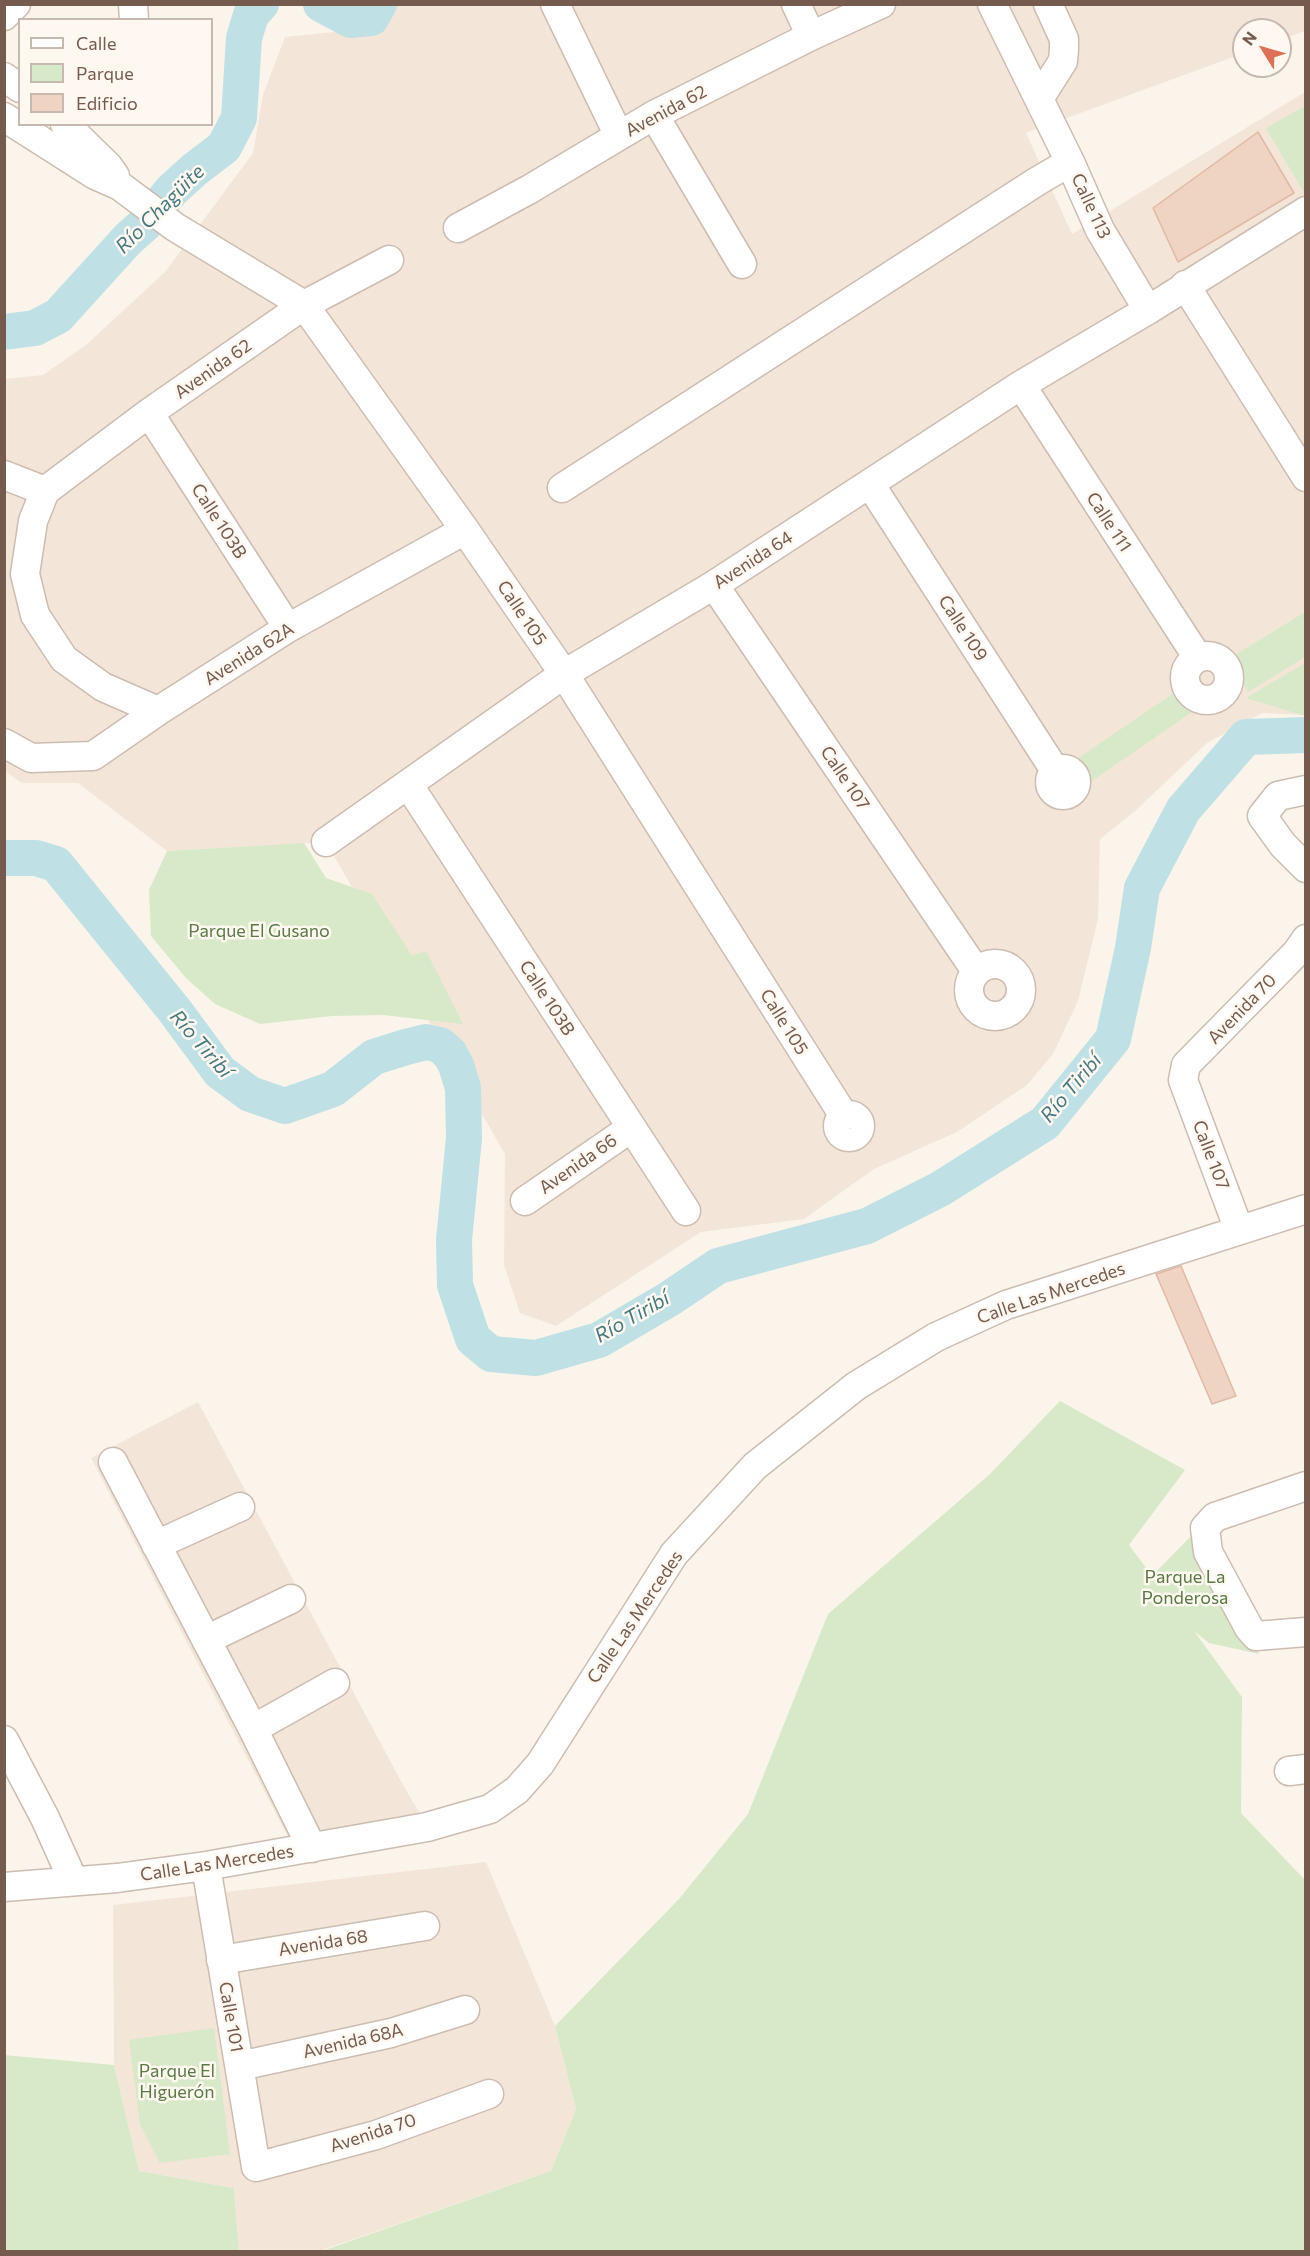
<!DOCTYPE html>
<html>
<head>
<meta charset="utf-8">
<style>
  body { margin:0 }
  #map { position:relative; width:1310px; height:2256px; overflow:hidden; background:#fbf4ea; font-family:Commissioner,sans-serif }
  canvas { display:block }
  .frame { position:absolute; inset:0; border:6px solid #755b4e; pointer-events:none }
  .legend { position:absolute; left:18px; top:18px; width:195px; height:108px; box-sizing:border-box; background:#fef8f0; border:2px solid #c7b9af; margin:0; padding:8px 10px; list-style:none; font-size:18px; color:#755b4e }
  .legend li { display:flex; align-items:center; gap:12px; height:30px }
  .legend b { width:30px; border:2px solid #c7b9af }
  .north { position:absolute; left:1232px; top:18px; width:60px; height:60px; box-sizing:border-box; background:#fef8f0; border:2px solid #c7b9af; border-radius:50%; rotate:307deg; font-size:16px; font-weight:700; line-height:24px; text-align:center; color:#755b4e }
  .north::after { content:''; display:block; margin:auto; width:21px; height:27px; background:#dd7057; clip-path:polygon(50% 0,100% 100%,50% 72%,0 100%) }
</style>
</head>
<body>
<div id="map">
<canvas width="1310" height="2256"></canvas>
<div class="frame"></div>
<ul class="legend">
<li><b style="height:8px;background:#fff"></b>Calle</li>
<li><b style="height:16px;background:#d7e9c8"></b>Parque</li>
<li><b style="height:16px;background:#efd3c3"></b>Edificio</li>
</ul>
<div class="north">N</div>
</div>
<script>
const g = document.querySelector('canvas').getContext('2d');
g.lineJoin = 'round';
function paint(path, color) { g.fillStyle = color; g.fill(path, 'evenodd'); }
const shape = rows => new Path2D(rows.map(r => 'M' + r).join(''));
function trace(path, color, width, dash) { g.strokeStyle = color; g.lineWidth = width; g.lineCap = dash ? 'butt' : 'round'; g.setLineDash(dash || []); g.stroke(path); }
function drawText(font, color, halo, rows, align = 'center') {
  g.font = font + ' Commissioner,sans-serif'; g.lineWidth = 5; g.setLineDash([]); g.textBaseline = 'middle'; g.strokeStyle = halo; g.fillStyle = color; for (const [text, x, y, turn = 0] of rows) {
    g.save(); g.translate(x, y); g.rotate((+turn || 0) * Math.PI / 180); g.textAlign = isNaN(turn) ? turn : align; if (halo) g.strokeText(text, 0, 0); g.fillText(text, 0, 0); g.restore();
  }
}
const residential = shape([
  [398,4,1305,5,1305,31,1280,40,1280,30,1244,30,1244,53,1026,133,1072,234,1305,92,1305,715,1262,713,1207,743,1135,811,1100,839,1098,919,1078,1001,1053,1054,1027,1085,957,1132,874,1169,804,1219,701,1232,556,1326,520,1313,504,1265,505,1154,326,842,167,851,78,783,22,783,5,771,5,379,43,375,86,345,165,272,253,153,263,95,285,37,344,31,393,14],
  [198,1402,402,1783,422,1817,288,1837,91,1458],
  [486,1862,555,2026,576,2109,551,2171,319,2251,239,2251,234,2188,139,2171,114,2065,113,1905]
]);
const green = shape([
  [1305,106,1306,190,1303,191,1266,128],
  [1305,612,1305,657,1248,692,1230,658],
  [1305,663,1305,716,1246,698],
  [1181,688,1195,710,1089,783,1074,761],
  [304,843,326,878,372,894,412,956,426,951,463,1024,383,1015,332,1016,260,1024,215,1004,186,978,151,936,149,890,167,851],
  [1060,1401,1185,1470,1129,1545,1152,1576,1190,1537,1259,1654,1209,1643,1194,1631,1242,1697,1241,1813,1305,1880,1305,2251,319,2252,551,2171,576,2109,555,2026,679,1899,748,1814,828,1614,989,1475],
  [214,2028,230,2154,160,2163,140,2124,129,2040],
  [4,2055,114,2065,139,2171,234,2188,239,2251,5,2251]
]);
const river = shape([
  [321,4,351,20,371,18,379,4],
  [4,332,35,328,58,316,128,239,146,223,171,191,194,170,224,147,239,118,244,38,251,15,261,4],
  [4,858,36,858,56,864,175,1011,220,1072,250,1094,285,1106,333,1089,374,1057,406,1047,426,1042,440,1045,450,1054,456,1065,463,1088,464,1138,454,1240,455,1285,473,1339,491,1354,536,1358,599,1340,669,1299,718,1266,867,1226,940,1189,1045,1123,1113,1039,1133,948,1142,888,1183,810,1246,737,1306,735]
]);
const building = shape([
  [1258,132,1294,193,1178,262,1153,208,1258,132],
  [1181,1266,1236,1396,1212,1404,1156,1274,1181,1266]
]);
const minor = shape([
  [133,4,134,20],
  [555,4,619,136],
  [796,4,811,36],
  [992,4,1070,162,1100,230,1148,310],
  [4,16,16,4],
  [4,77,20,88],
  [1039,99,1063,61,1064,49,1064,39,1048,4],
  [654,115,742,264],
  [4,117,95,175,120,186,175,227,304,305,465,530,564,674,844,1116],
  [65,124,108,166,115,176],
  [458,228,530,189,654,115,811,36,881,4],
  [1185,285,1306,477],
  [1021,385,1198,658],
  [149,413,288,628],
  [4,475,45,491],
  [870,484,1056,772],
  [562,488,1036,182,1070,162],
  [45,491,149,413,304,305,389,260],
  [45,491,33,521,25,574,35,615,64,659,103,687,158,711],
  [714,585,976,971],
  '1185 678a22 22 0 1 1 44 0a22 22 0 1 1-44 0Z',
  [4,743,31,758,93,756,158,711,288,628,465,530],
  '1050 782a13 13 0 1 1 26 0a13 13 0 1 1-26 0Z',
  [408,784,686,1211],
  [1306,790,1278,796,1262,816,1283,845,1306,868],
  [326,842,564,674,714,585,1021,385,1148,310,1306,211],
  '969 990a26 26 0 1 1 52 0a26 26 0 1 1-52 0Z',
  '838 1126a11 11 0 1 1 22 0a11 11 0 1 1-22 0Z',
  [525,1201,631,1128],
  [1239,1230,1183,1080,1186,1065,1297,952,1306,939],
  [113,1462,253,1729,312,1848],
  [1306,1486,1215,1517,1205,1528,1208,1552,1249,1628,1256,1636,1306,1632],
  [156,1545,240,1507],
  [206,1640,291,1599],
  [253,1729,335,1683],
  [4,1740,45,1818,73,1880],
  [1289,1771,1306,1769],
  [206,1866,256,2167,376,2135,489,2094],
  [4,1887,117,1878,206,1866,427,1827,490,1809,517,1790,540,1764,674,1554,755,1466,856,1386,936,1337,1006,1305,1306,1209],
  [221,1960,425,1926],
  [240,2066,391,2033,465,2010]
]);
const streetNames = [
  ["Avenida 62",666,111,-28],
  ["Calle 113",1091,206,65],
  ["Avenida 62",213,369,-35],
  ["Calle 103B",219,521,57],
  ["Calle 111",1109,522,57],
  ["Avenida 64",753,560,-33],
  ["Calle 105",522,613,56],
  ["Calle 109",963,628,57],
  ["Avenida 62A",249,654,-32],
  ["Calle 107",845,778,56],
  ["Calle 103B",547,998,57],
  ["Avenida 70",1242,1009,-46],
  ["Calle 105",784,1022,58],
  ["Calle 107",1211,1155,69],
  ["Avenida 66",578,1164,-35],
  ["Calle Las Mercedes",1051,1293,-19],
  ["Calle Las Mercedes",635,1617,-56],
  ["Calle Las Mercedes",217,1863,-9],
  ["Avenida 68",323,1943,-9],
  ["Calle 101",231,2017,80],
  ["Avenida 68A",353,2041,-13],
  ["Avenida 70",373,2133,-18]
];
const parkNames = [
  ["Parque El Gusano",259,931],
  ["Parque La",1185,1577],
  ["Ponderosa",1185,1598],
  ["Parque El",177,2071],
  ["Higuerón",177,2092]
];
const waterNames = [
  ["Río Chagüite",160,209,-45],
  ["Río Tiribí",201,1044,49],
  ["Río Tiribí",1071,1088,-50],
  ["Río Tiribí",632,1317,-30]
];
paint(residential, '#f3e6d9');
paint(green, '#d7e9c8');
trace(river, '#bfe0e4', 36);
paint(building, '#efd3c3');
trace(building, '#e1b9a4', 1.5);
trace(minor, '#cdbcb0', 31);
trace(minor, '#fff', 28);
drawText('18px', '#755b4e', '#fef8f0', streetNames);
drawText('18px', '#587a47', '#fef8f0', parkNames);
drawText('italic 20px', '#467880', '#fef8f0', waterNames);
</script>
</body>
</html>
